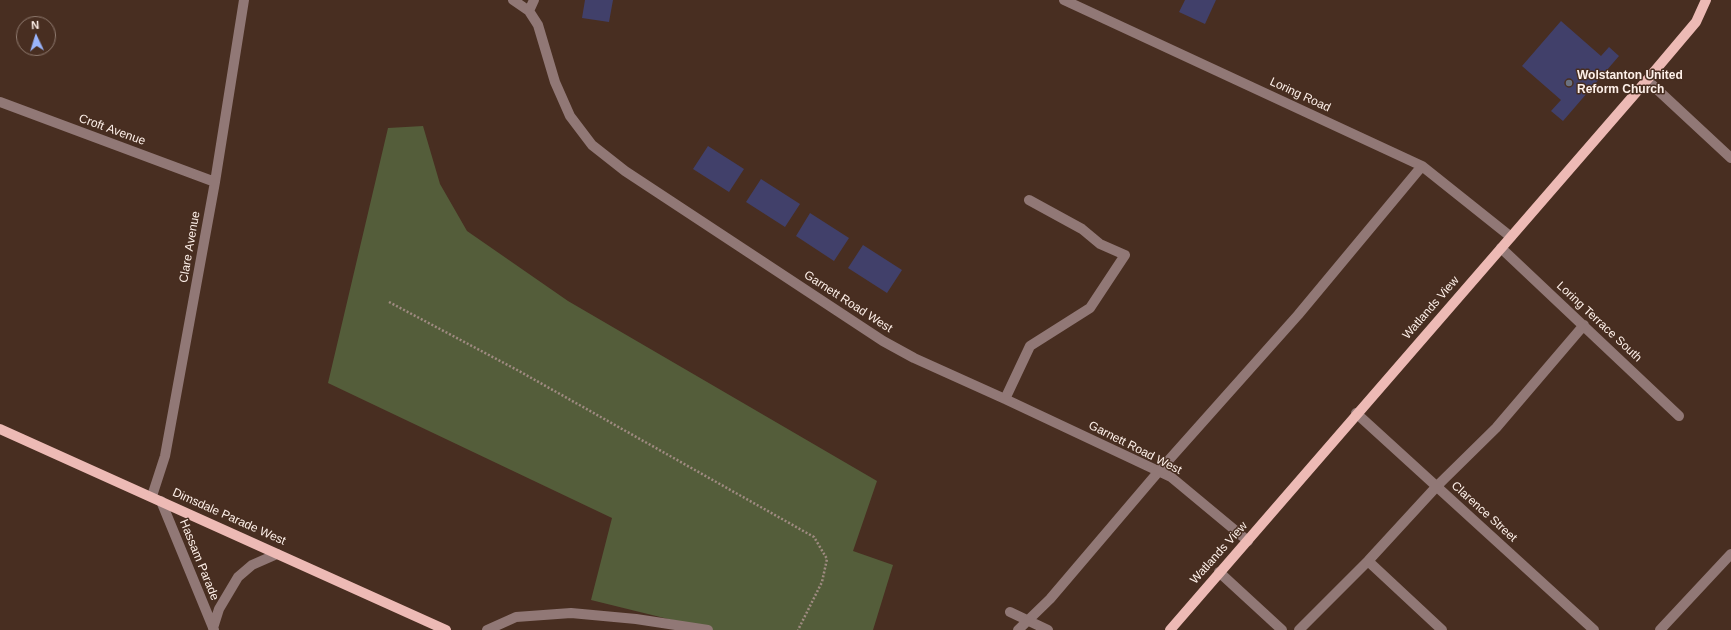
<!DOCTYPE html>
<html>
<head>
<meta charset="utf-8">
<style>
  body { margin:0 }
  #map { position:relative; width:1731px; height:630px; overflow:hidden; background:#482e21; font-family:Helvetica,sans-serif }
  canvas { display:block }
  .north { position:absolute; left:16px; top:16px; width:40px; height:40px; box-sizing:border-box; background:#482e21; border:1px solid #917c71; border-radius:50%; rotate:356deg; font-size:11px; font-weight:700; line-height:16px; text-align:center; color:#fef0e9 }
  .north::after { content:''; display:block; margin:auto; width:14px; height:18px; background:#9ab5fd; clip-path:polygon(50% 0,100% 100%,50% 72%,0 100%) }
</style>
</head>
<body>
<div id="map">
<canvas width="1731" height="630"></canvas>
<div class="north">N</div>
</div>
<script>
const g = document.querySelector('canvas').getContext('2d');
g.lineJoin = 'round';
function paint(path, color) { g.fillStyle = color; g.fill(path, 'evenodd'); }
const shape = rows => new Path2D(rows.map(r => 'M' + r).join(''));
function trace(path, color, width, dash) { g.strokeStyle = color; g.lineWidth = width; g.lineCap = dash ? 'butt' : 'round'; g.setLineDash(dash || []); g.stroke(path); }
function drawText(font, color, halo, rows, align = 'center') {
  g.font = font + ' Helvetica,sans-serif'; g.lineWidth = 3; g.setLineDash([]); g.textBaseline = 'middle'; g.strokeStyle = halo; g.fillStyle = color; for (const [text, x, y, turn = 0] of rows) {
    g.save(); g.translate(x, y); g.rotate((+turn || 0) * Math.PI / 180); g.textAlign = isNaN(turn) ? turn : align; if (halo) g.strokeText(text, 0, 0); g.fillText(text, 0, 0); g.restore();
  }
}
const green = shape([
  [423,126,440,184,467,231,568,301,877,481,853,551,893,565,873,630,713,630,591,600,612,518,328,383,388,128]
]);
const building = shape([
  [585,0,613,0,609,22,582,18],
  [1185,0,1216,0,1205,24,1179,12],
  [1561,21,1601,56,1609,47,1619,56,1563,121,1551,111,1561,100,1522,66],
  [708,146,744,169,729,192,693,169],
  [761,179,800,204,785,227,746,202],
  [810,213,849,238,834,261,796,236],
  [863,245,902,270,887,293,848,268]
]);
const path = shape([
  [389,302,519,371,814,537,827,559,822,582,798,630]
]);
const minor = shape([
  [513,0,529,11,538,25,555,82,570,116,592,145,625,171,883,341,914,358,1005,399,1171,477,1248,541],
  [1064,0,1422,166,1511,237],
  [529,11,534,0],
  [1647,80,1731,158],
  [0,102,215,182],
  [1501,248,1679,416],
  [1005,399,1030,346,1090,308,1125,255,1100,244,1082,229,1029,200],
  [1356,413,1594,630],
  [152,496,165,456,215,182,244,0],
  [161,501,214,630],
  [1368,561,1442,630],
  [1219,572,1282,630],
  [1010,612,1048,630],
  [213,628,219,609,238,577,252,565,277,554],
  [487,630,516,617,571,613,636,619,708,630],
  [1018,630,1050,599,1159,471,1298,315,1422,166],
  [1299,630,1368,561,1437,486,1496,428,1584,325],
  [1660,630,1731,554]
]);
const major = shape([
  [0,429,446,630],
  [1170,630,1647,80,1696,22,1706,0]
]);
const markers = [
  [1569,83,4,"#6b7280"]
];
const poiNames = [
  ["Wolstanton United",1577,76],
  ["Reform Church",1577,90]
];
const streetNames = [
  ["Loring Road",1300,95,25],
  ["Croft Avenue",112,130,20],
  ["Clare Avenue",190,247,-80],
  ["Garnett Road West",848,302,33],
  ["Watlands View",1431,308,-49],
  ["Loring Terrace South",1599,322,43],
  ["Garnett Road West",1135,448,27],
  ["Clarence Street",1484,512,42],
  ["Dimsdale Parade West",229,517,24],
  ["Watlands View",1219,553,-48],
  ["Hassam Parade",199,560,68]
];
paint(green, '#545d3a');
paint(building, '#41406a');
trace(path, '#9f8b81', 2.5, [2, 2]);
trace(minor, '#917876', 10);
trace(major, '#edbab5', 10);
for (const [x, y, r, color] of markers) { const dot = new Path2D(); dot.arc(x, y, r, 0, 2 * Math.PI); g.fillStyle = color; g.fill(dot); trace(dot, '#482e21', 1.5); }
drawText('bold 12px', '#fef0e9', '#482e21', poiNames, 'left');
drawText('12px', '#fef0e9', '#482e21', streetNames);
</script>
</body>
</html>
